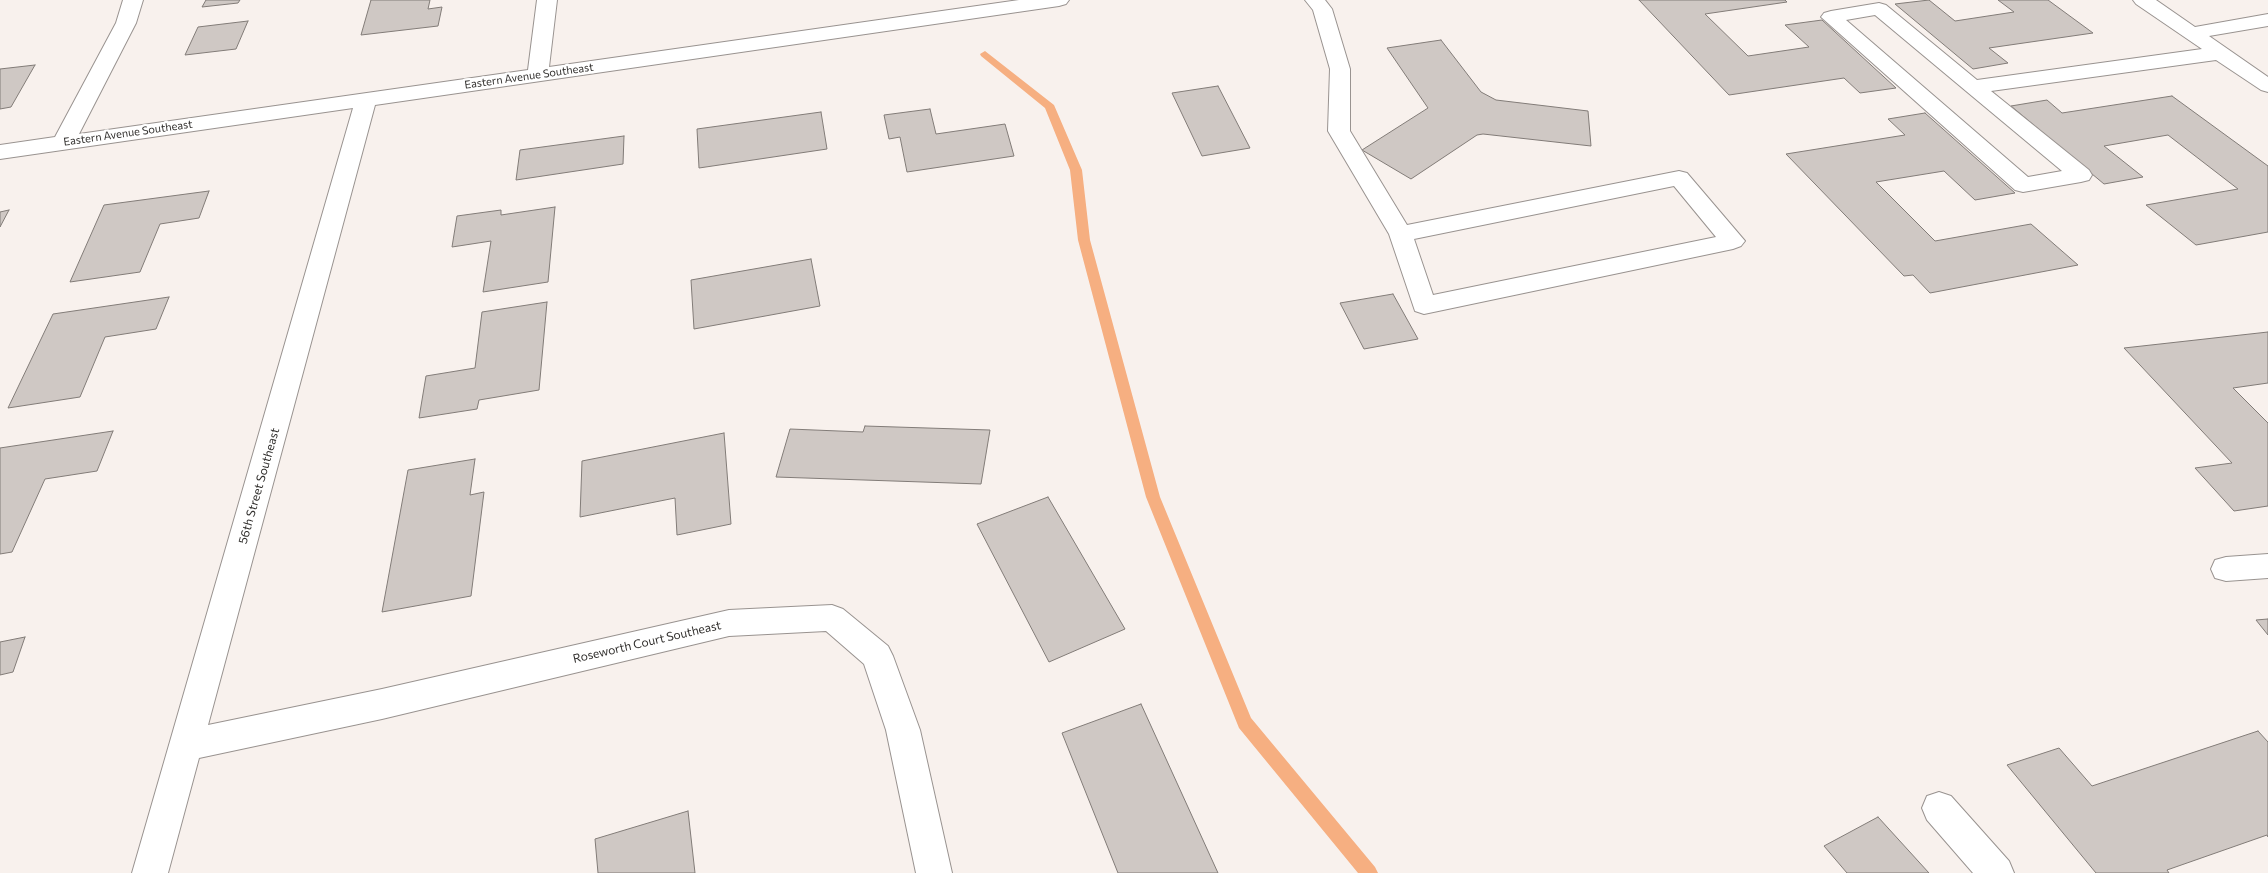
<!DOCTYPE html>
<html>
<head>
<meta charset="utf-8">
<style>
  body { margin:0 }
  canvas { display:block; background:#f8f1ed }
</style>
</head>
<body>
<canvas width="2268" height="873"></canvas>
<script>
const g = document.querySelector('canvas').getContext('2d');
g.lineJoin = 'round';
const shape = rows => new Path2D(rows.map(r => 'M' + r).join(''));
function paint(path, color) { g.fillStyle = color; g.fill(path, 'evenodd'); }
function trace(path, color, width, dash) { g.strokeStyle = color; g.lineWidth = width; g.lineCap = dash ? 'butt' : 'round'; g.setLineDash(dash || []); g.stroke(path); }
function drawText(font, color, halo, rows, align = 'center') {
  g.font = font + ' Commissioner,sans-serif'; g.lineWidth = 4.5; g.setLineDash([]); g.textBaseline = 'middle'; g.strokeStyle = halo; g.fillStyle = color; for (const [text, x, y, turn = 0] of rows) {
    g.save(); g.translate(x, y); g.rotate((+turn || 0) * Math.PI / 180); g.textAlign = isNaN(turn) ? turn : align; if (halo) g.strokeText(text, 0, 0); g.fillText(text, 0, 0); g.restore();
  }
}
const stream = shape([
  [985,51,1054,105,1082,170,1090,240,1160,497,1251,718,1375,867,1378,873,1358,873,1239,728,1146,497,1078,240,1070,170,1045,108,981,56,980,54,985,51]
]);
const building = shape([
  [206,0,240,0,238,3,202,7,206,0],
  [371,0,430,0,428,9,442,7,438,26,361,35,371,0],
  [1639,0,1785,0,1787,2,1705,14,1748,56,1809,47,1785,25,1822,20,1896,88,1860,93,1844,78,1729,95,1639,0],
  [1929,0,1955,21,2014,12,1998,0,2048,0,2093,33,1989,48,2008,63,1973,69,1895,4,1929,0],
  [248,21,236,49,185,55,198,27,248,21],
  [1441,40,1481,92,1496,100,1588,111,1591,146,1483,134,1477,135,1411,179,1362,150,1428,108,1387,48,1441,40],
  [35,65,11,107,0,109,0,69,35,65],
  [1218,86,1250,148,1202,156,1172,93,1218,86],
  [2172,96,2268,166,2268,232,2196,245,2146,205,2238,189,2168,135,2104,146,2143,177,2104,184,2011,106,2047,100,2062,113,2172,96],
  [930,109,936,134,1005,124,1014,156,907,172,900,137,889,139,884,115,930,109],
  [821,112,827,149,699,168,697,129,821,112],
  [1925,113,2015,193,1975,200,1944,171,1876,182,1935,241,2031,224,2078,265,1930,293,1913,275,1904,276,1786,154,1905,135,1888,119,1925,113],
  [624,136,623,164,516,180,520,150,624,136],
  [209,191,199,218,160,224,140,272,70,282,104,205,209,191],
  [555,207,548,282,483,292,491,241,452,247,457,216,501,210,501,215,555,207],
  [9,210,0,227,0,212,9,210],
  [811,259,820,306,694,329,691,280,811,259],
  [1393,294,1418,339,1364,349,1340,303,1393,294],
  [169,297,156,329,105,337,80,397,8,408,53,314,169,297],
  [547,302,539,390,479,400,477,409,419,418,426,376,475,368,482,312,547,302],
  [2268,332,2268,383,2233,388,2268,423,2268,506,2234,511,2195,468,2232,463,2124,348,2268,332],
  [865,426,990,430,981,484,776,477,790,429,863,432,865,426],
  [113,431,97,471,45,479,12,552,0,554,0,448,113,431],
  [724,433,731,524,677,535,675,498,580,517,582,461,724,433],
  [475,459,470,495,484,492,471,596,382,612,408,470,475,459],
  [1048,497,1125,629,1049,662,977,524,1048,497],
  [2268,619,2268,635,2256,620,2268,619],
  [25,637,13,672,0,675,0,642,25,637],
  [1141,704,1218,873,1118,873,1062,733,1141,704],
  [2258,731,2268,742,2268,837,2267,835,2167,870,2169,873,2096,873,2007,765,2059,748,2092,786,2258,731],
  [688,811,695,873,598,873,595,839,688,811],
  [1878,817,1929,873,1847,873,1824,846,1878,817]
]);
const minor = shape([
  [123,0,143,0,136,23,79,134,528,70,537,0,557,0,549,67,1019,0,1069,0,1066,4,1059,6,375,105,208,725,382,689,729,610,832,605,843,609,888,646,893,656,920,730,952,873,916,873,886,730,864,664,826,631,729,636,382,719,199,758,168,873,132,873,353,108,0,159,0,145,55,137,116,23,123,0],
  [1305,0,1325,0,1332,9,1350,69,1350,131,1407,225,1679,171,1687,173,1745,241,1741,246,1733,249,1424,314,1415,311,1389,234,1328,131,1330,69,1313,10,1305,0],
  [1674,186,1716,237,1433,295,1414,239,1674,186],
  [2133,0,2156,0,2195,27,2268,14,2268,26,2209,36,2268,77,2268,92,2261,90,2216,60,1991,91,2089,170,2092,175,2089,180,2081,182,2023,192,2015,190,1821,17,1824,13,1831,11,1879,3,1886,5,1977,80,2202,49,2136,4,2133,0],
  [1875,15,1966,91,2062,171,2028,177,1846,20,1875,15],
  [2268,554,2268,578,2226,581,2215,578,2211,569,2215,560,2226,557,2268,554],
  [1939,792,1951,796,2009,861,2014,873,1973,873,1927,820,1922,808,1927,796,1939,792]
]);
const farStreetnames = [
  ["Eastern Avenue Southeast",529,76,-8],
  ["Eastern Avenue Southeast",128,133,-8]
];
const streetNames = [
  ["56th Street Southeast",259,486,-74],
  ["Roseworth Court Southeast",647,642,-13]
];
paint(stream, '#f6af81');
paint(building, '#cfc8c4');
trace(building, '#827c78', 1);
trace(minor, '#999390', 2);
paint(minor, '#fff');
drawText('11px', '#32302e', '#fff', farStreetnames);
drawText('12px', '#32302e', '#fff', streetNames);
</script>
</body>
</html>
